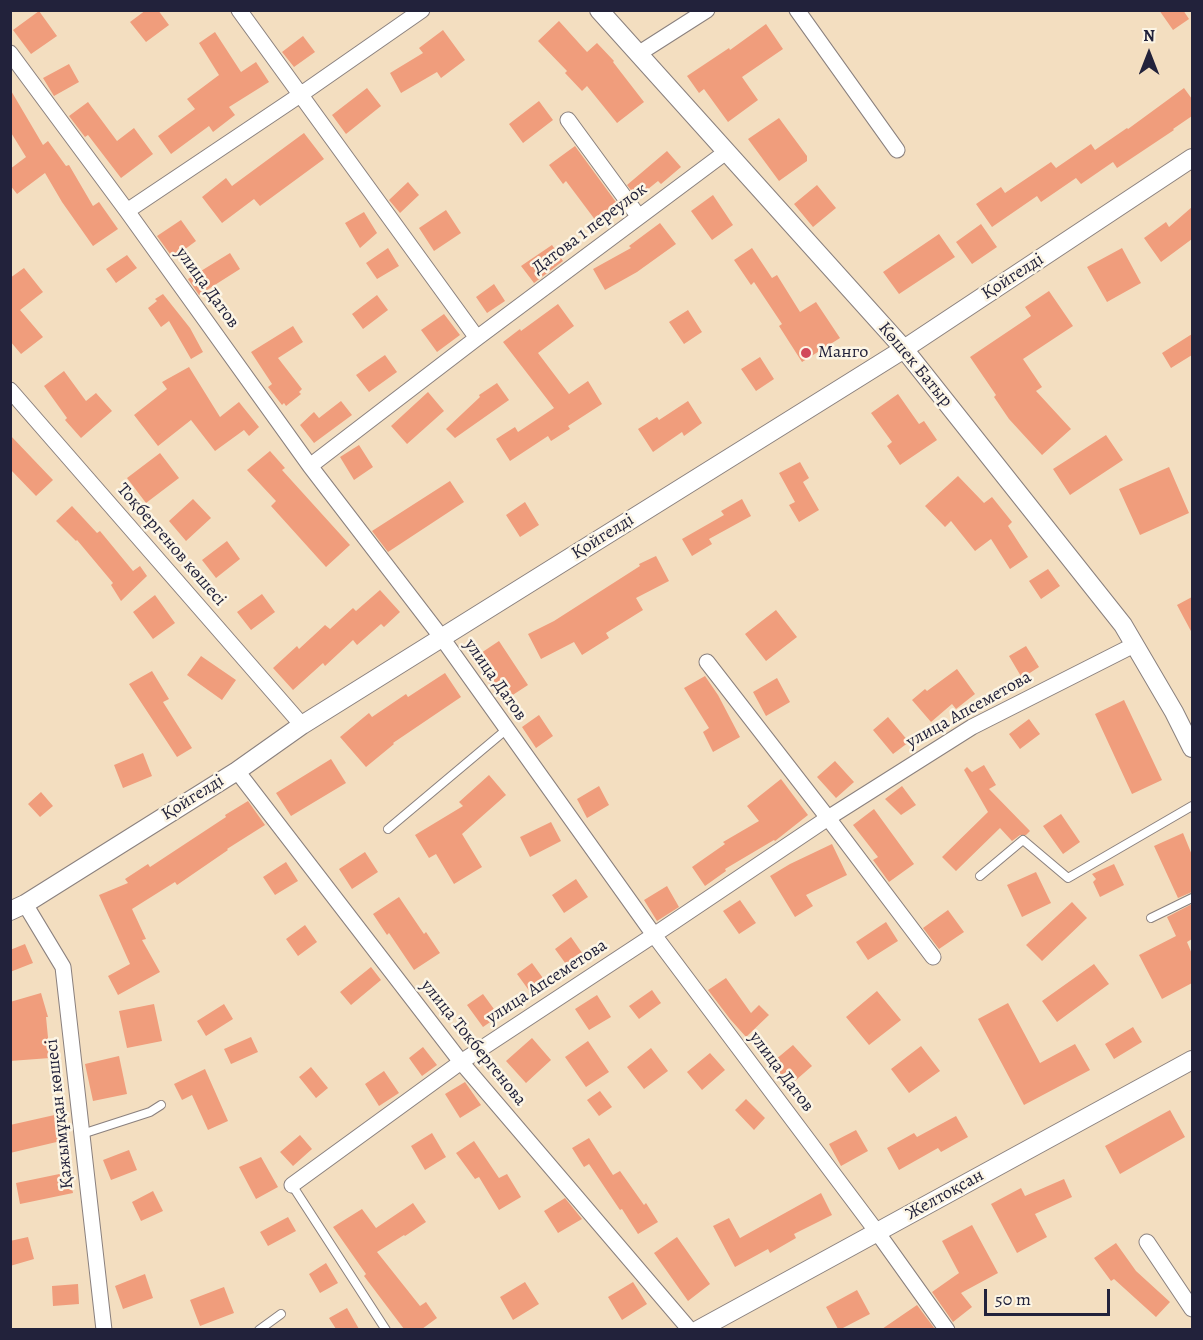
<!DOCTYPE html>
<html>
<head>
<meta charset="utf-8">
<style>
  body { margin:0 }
  #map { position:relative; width:1203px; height:1340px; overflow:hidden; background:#f3dec0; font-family:Alegreya,serif }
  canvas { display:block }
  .frame { position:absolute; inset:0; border:12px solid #22223b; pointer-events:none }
  .north { position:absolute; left:1119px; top:24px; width:60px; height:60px; -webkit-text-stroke:4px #fcf5e5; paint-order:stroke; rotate:0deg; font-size:16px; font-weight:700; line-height:24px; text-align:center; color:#22223b }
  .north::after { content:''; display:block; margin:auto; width:21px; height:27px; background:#22223b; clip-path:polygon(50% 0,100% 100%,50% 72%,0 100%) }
  .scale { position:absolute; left:984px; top:1289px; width:126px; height:27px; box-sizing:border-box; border:3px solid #22223b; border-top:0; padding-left:8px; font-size:18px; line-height:21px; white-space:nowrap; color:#22223b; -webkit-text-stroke:4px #fcf5e5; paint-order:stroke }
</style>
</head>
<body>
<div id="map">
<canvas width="1203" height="1340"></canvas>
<div class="frame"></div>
<div class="north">N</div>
<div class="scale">50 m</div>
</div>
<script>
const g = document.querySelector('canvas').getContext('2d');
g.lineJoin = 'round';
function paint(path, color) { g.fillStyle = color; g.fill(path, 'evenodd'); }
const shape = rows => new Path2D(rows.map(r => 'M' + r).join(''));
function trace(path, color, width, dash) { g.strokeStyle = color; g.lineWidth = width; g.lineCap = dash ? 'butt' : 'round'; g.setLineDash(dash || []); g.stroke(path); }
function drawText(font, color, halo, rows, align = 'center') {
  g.font = font + ' Alegreya,serif'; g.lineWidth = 5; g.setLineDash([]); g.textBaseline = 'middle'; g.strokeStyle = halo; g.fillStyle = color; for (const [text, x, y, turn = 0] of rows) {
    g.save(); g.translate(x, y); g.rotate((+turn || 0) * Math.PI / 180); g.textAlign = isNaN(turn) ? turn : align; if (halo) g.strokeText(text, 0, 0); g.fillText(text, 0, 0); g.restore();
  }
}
const building = shape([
  [146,10,158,10,169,25,146,42,130,22],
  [1159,10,1183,10,1189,19,1173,30],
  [39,11,57,36,31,54,13,30],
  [559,21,587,52,597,43,614,61,613,62,644,102,617,123,587,86,582,91,565,73,567,71,538,41],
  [766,24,783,49,742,77,758,100,728,122,704,89,699,93,687,76,729,48,730,50],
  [443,30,465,60,441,78,437,72,401,93,390,73,423,53,419,48],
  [215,32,241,72,256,62,269,82,229,107,235,115,213,132,209,126,171,154,158,136,195,109,187,99,219,75,199,43],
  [303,36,315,52,294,67,282,52],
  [69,64,79,82,54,96,43,78],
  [367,88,381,106,346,134,332,115],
  [1184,88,1192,99,1192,116,1173,129,1174,130,1117,168,1113,162,1081,184,1076,178,1041,202,1037,196,992,227,976,204,1001,187,1005,193,1051,162,1056,168,1091,144,1095,150,1127,128,1128,129],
  [10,89,43,145,48,141,66,166,69,165,93,206,99,202,118,229,93,246,62,202,45,173,17,194,10,185,10,169,26,157,10,131],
  [539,101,553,120,523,143,509,124],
  [88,102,117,141,134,128,153,154,121,178,88,135,85,137,69,116],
  [779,118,807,156,807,161,779,181,748,139],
  [304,133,324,159,260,206,254,199,222,223,202,197,226,178,232,186],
  [575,146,621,209,599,225,566,181,563,184,549,165],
  [667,151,681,167,661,184,658,181,637,198,627,185],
  [408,182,419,195,400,213,389,200],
  [817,185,836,208,813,227,794,204],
  [713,195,733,225,712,240,691,211],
  [1192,207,1192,239,1161,262,1144,238,1166,222,1169,227],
  [446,210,461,233,434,251,419,228],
  [364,212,377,233,360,248,345,223],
  [181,220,196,241,173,258,157,236],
  [660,223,676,244,637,272,605,290,593,269,631,248,629,246],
  [981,224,997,247,972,264,956,242],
  [939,234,955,257,899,294,883,272],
  [552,245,563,261,534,283,521,266],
  [388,248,399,266,377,279,366,263],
  [752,248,772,278,777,275,800,312,816,302,840,338,802,362,779,326,782,324,754,282,751,285,734,260],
  [1122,248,1141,283,1107,302,1087,267],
  [230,253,240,269,199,295,188,279],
  [127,255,137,268,116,283,106,269],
  [24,268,43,292,20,310,43,337,21,354,10,341,10,278],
  [494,284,505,301,487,313,476,297],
  [1049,291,1073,326,1023,359,1042,387,1036,391,1071,429,1042,455,1009,419,994,397,996,395,970,357,1031,316,1025,307],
  [163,294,190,328,203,352,191,359,169,321,161,327,148,308,157,301,155,299],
  [377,295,388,310,363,329,352,314],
  [558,304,574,326,538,353,569,394,588,381,602,404,568,426,570,429,551,441,548,436,510,461,496,439,515,427,518,432,554,408,503,342,520,329,521,331],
  [688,310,702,332,684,344,669,322],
  [444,314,460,335,437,352,421,330],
  [293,326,303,342,278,358,302,389,299,392,301,394,286,406,284,403,282,405,268,387,272,384,251,352],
  [1192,334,1192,355,1171,368,1162,353],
  [385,355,397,372,369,392,356,375],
  [760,357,774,379,756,391,741,369],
  [189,367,220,417,239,402,259,427,249,436,244,430,215,451,191,420,158,446,134,415,167,389,162,382],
  [64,371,86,401,96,393,112,411,81,438,65,420,67,418,44,386],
  [497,383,509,400,455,438,446,429,480,397,479,395],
  [428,392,444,411,407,444,391,426],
  [898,394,919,424,924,421,937,440,900,465,887,446,892,442,871,413],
  [341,401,352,415,314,443,300,425,314,412,319,418],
  [688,401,702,423,684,436,682,432,653,452,638,429,657,417,659,420],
  [10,435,53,480,36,496,10,469],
  [1106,435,1123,460,1070,495,1053,469],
  [359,445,373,467,354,480,340,457],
  [270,451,285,468,282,470,350,545,326,567,271,506,276,501,247,470],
  [160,453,179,478,146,503,127,478],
  [800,462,809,478,803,482,819,510,799,522,789,505,795,502,779,473],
  [1169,467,1189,513,1140,535,1119,489],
  [958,476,984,503,992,497,1012,522,1008,526,1028,557,1010,569,991,539,975,551,951,521,945,527,925,506],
  [450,481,464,502,388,552,372,531],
  [193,499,211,518,186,541,169,521],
  [742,499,751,516,709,539,712,544,692,556,682,539,724,515,721,511],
  [525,502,539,525,520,537,506,515],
  [72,506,97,533,100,531,133,571,140,566,147,576,121,601,111,585,113,583,77,540,76,541,56,521],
  [227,541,240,559,216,578,202,560],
  [656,556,669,581,636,598,643,610,606,633,609,638,582,655,574,642,541,659,528,634,554,621,640,566,639,564],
  [1048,569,1060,586,1041,599,1029,581],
  [380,590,400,612,384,627,381,624,357,645,353,640,325,666,323,663,293,690,273,668,297,646,299,649,325,625,330,629,353,608,356,611],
  [262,594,275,612,251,630,237,612],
  [155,595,175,623,153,639,133,612],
  [1192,597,1192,633,1177,605],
  [776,610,797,637,766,661,745,634],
  [499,641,528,685,502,702,472,659],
  [1026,646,1039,667,1022,678,1009,656],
  [201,656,236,680,222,700,187,675],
  [957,669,975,694,956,709,952,704,931,722,912,700,925,689,927,691],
  [152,671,169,699,163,702,192,748,177,757,129,684],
  [445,673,461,697,393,743,394,744,366,767,340,737,369,713,372,717,406,694,408,697],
  [705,676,718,695,740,737,713,752,703,732,709,728,684,688],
  [777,678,790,702,766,716,753,692],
  [1124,700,1162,780,1132,794,1095,714],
  [539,715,553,736,536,748,522,727],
  [888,717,909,742,893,754,873,730],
  [1029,719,1040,734,1020,749,1009,734],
  [143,753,152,776,123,788,114,765],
  [331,759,346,783,291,816,276,793],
  [835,761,854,782,836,798,817,777],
  [984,765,996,785,989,789,1030,831,1026,835,1020,835,1012,841,1000,828,956,871,942,857,988,812,964,770,967,767,972,772],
  [489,775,506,795,462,834,482,867,454,884,436,854,429,858,415,835,463,806,459,802],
  [781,779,808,815,775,841,774,840,725,869,726,871,705,886,692,867,725,844,723,842,759,821,747,806],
  [599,786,609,805,587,818,577,799],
  [902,786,916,805,901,815,885,799],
  [41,792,53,806,40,817,28,804],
  [248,801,265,825,227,849,228,850,177,885,175,882,132,909,146,939,142,940,160,972,118,995,108,976,130,964,99,895,128,883,125,879,148,864,150,867,226,817,225,815],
  [874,809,914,864,889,882,873,860,878,857,853,825],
  [1061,814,1080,842,1063,854,1043,826],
  [551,822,561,841,530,857,520,837],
  [1183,833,1192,855,1192,892,1178,898,1154,846],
  [832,844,847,875,806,895,813,906,795,917,770,876,790,864],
  [365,852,378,872,352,889,339,869],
  [286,862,298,881,275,895,263,877],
  [1114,864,1124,885,1100,897,1093,882,1096,879,1092,874],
  [1036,872,1051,903,1022,917,1007,885],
  [576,879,588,897,564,913,552,895],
  [667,886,679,907,657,921,644,900],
  [399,897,424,934,426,932,440,953,414,970,389,933,387,935,373,914],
  [740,900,756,923,739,934,723,911],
  [1072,902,1087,918,1042,961,1026,945],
  [1192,904,1192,939,1187,942,1192,954,1192,983,1162,999,1139,955,1176,936,1167,917],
  [948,910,964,932,939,949,923,928],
  [886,922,898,941,868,960,856,942],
  [305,925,317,942,298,956,286,939],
  [571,937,587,960,571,971,555,949],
  [25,944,33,963,10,972,10,950],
  [532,963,548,985,533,996,517,974],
  [1094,964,1109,984,1057,1022,1042,1001],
  [371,967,381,980,351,1005,340,992],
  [726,978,751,1013,759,1005,769,1015,746,1037,730,1019,708,990],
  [652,990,661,1003,639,1019,629,1006],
  [877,991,901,1020,869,1045,846,1017],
  [41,993,48,1017,46,1017,50,1058,10,1061,10,1002],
  [483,994,499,1016,483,1027,467,1005],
  [597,995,611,1017,589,1030,575,1009],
  [1008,1003,1040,1063,1075,1044,1090,1070,1024,1105,978,1019],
  [154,1004,162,1041,127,1048,119,1011],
  [224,1004,233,1019,206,1036,197,1021],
  [1133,1027,1142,1042,1114,1059,1105,1044],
  [251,1037,258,1052,231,1064,224,1049],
  [532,1038,551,1060,526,1083,506,1061],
  [588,1041,609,1072,586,1087,565,1057],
  [793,1045,812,1066,788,1087,769,1065],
  [921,1046,940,1071,909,1093,891,1069],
  [423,1047,437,1065,422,1076,409,1058],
  [651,1048,668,1071,644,1089,627,1067],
  [710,1053,725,1070,702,1090,687,1072],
  [119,1056,127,1094,93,1101,85,1064],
  [311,1067,328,1088,316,1098,299,1077],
  [205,1069,228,1121,208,1130,192,1095,182,1100,174,1084],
  [384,1071,399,1093,379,1106,365,1084],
  [465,1082,481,1105,460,1118,445,1094],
  [600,1091,612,1107,599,1116,587,1100],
  [746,1099,765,1118,754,1130,735,1110],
  [1170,1110,1185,1137,1120,1174,1105,1146],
  [59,1114,65,1140,10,1153,10,1125],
  [956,1116,968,1137,941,1152,938,1148,899,1170,887,1148,914,1133,917,1137],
  [856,1130,868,1151,841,1166,829,1144],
  [432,1133,446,1157,425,1170,411,1146],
  [300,1135,312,1149,293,1166,280,1152],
  [589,1138,613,1175,620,1171,644,1205,646,1203,658,1222,638,1234,622,1209,620,1210,589,1164,584,1167,572,1148],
  [474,1141,499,1178,507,1174,521,1197,499,1210,479,1177,475,1179,456,1153],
  [129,1150,137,1170,111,1180,103,1160],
  [261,1157,278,1187,256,1199,239,1167],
  [69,1172,73,1193,20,1204,16,1183],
  [1064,1179,1072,1197,1035,1214,1047,1237,1017,1253,991,1204,1021,1188,1025,1196],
  [153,1191,163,1211,141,1221,132,1202],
  [821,1193,832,1215,794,1234,796,1238,770,1253,768,1249,735,1267,713,1226,729,1218,740,1238],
  [565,1198,582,1219,558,1233,544,1211],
  [413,1203,426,1222,405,1236,404,1235,377,1252,420,1306,426,1302,437,1318,422,1329,404,1329,364,1276,366,1274,333,1227,362,1209,376,1228],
  [288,1217,296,1231,268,1246,260,1232],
  [972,1225,998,1273,961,1293,972,1307,953,1322,932,1292,959,1273,942,1241],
  [28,1237,34,1259,10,1266,10,1241],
  [677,1237,710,1284,688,1301,654,1253],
  [1116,1243,1136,1271,1170,1302,1156,1317,1114,1279,1111,1281,1094,1258],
  [326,1263,338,1283,320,1293,309,1274],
  [145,1274,153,1298,123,1309,115,1286],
  [525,1282,539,1304,513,1320,500,1297],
  [633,1282,647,1304,622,1320,608,1297],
  [78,1284,79,1304,53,1306,52,1286],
  [224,1287,234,1313,200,1326,190,1300],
  [857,1290,870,1314,841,1329,838,1329,826,1307],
  [917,1305,935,1329,882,1329],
  [347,1308,359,1329,336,1329,329,1318]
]);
const service = shape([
  [388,829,507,729],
  [980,876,1023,840,1068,878,1192,806],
  [1151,918,1192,898],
  [82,1134,150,1112,161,1105],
  [292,1185,386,1330],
  [259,1330,281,1314]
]);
const minor = shape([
  [239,10,477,338],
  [797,10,897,150],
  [10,53,127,211,310,466,442,638,654,935,877,1232,947,1330],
  [638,54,707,10],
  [568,120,639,217],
  [127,211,300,95,422,10],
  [10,390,302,725],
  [310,466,477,338,726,152],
  [707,662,828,818,933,957],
  [237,771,461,1062,690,1330],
  [25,904,63,967,104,1330],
  [292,1185,461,1062,654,935,828,818,972,727,1134,645],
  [1147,1242,1192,1309]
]);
const tertiary = shape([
  [599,10,904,349,1123,625,1174,712,1192,748],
  [10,911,25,904,237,771,302,725,904,349,1192,158],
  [698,1330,1192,1060]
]);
const markers = [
  [806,353,6,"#d1495b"]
];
const streetNames = [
  ["Датова 1 переулок",590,229,-37],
  ["Қойгелді",1013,277,-33],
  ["улица Датов",207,288,54],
  ["Көшек Батыр",915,365,50],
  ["Қойгелді",603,537,-32],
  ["Тоқбергенов көшесі",171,545,49],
  ["улица Датов",495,680,55],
  ["улица Апсеметова",969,710,-29],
  ["Қойгелді",193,798,-32],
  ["улица Апсеметова",547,982,-33],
  ["улица Токбергенова",473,1043,51],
  ["улица Датов",781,1072,53],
  ["Қажымұқан көшесі",60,1114,-96],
  ["Желтоқсан",945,1195,-29]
];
const poiNames = [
  ["Манго",818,353]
];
paint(building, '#f09d7c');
trace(service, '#8a807e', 10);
trace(minor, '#8a807e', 17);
trace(tertiary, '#8a807e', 20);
trace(service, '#fff', 8);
trace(minor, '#fff', 15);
trace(tertiary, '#fff', 18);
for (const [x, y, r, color] of markers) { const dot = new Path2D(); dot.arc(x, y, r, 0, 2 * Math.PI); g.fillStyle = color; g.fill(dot); trace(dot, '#fcf5e5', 2); }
drawText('18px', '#22223b', '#fcf5e5', streetNames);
drawText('18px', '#22223b', '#fcf5e5', poiNames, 'left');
</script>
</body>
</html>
